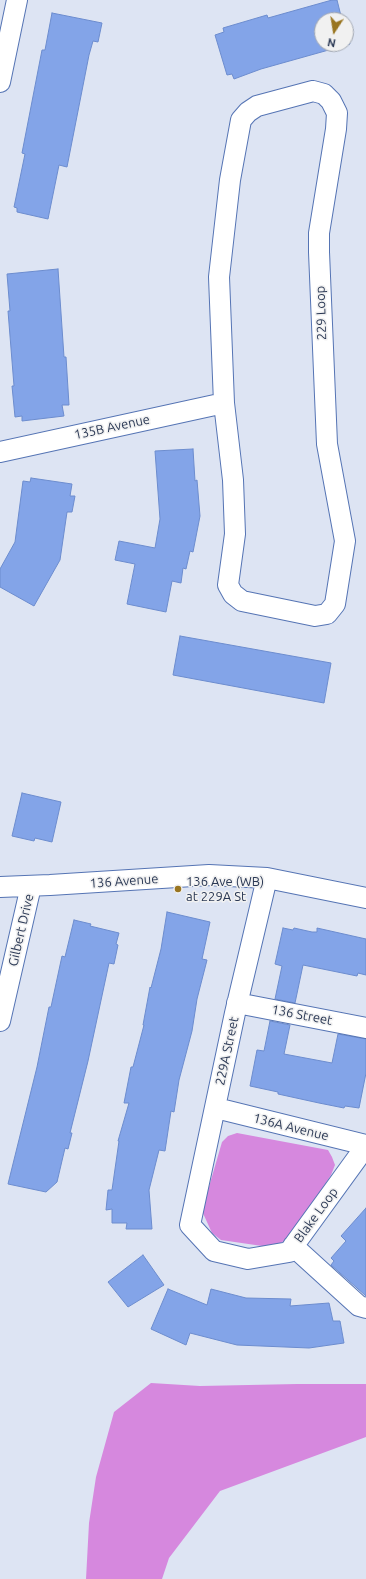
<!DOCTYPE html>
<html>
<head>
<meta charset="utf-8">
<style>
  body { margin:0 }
  #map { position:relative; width:366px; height:1579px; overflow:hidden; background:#dde4f3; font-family:Ubuntu,sans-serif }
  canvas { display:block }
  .north { position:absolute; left:314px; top:12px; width:40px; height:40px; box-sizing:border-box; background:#f1f1f1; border:1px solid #a1a7b2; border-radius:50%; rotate:192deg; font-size:11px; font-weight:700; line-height:16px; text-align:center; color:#2a3854 }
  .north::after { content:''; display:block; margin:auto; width:14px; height:18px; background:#997520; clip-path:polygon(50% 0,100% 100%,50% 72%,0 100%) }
</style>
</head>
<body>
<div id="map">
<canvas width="366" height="1579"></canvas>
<div class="north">N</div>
</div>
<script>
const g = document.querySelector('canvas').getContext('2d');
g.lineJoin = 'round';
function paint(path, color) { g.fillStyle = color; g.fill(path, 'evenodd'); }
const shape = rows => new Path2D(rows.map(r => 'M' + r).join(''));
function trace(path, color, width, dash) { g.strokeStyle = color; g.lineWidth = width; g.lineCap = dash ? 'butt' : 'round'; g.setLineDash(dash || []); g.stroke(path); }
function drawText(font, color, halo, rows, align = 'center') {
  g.font = font + ' Ubuntu,sans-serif'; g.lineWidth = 3; g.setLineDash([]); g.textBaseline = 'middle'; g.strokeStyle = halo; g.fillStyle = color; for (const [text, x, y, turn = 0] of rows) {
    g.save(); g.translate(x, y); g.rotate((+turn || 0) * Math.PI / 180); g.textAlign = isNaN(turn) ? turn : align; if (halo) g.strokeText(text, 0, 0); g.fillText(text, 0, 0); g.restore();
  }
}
const forest = shape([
  [237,1133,328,1150,332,1157,335,1165,331,1175,291,1237,277,1245,269,1247,221,1240,212,1233,202,1211,222,1142,228,1136],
  [151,1383,200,1386,297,1384,366,1384,366,1437,220,1491,169,1558,162,1579,86,1579,89,1523,96,1477,114,1412]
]);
const building = shape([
  [332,0,337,0,342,20,322,20,322,44,346,44,346,32,350,44,261,69,234,79,232,74,227,75,215,35,224,32,223,28,267,15,268,18,332,0],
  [52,13,102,23,98,42,93,41,89,55,67,167,59,165,48,219,17,212,17,208,14,207,25,154,22,153,42,50,45,50,52,13],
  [58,269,64,357,66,357,69,405,62,405,64,416,22,421,22,416,15,417,12,386,14,386,8,311,10,311,7,274,58,269],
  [193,449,195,481,197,480,200,516,193,552,190,551,186,569,183,568,181,583,172,581,166,612,127,604,135,564,115,560,119,541,155,548,160,519,155,451,193,449],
  [31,478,72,484,70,496,75,496,72,512,67,512,60,560,34,606,0,587,0,569,15,542,23,481,30,482,31,478],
  [180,636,331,663,324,703,173,675,180,636],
  [22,793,61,802,52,842,35,838,34,841,12,836,22,793],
  [167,912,210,922,202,959,207,960,197,999,192,1031,179,1080,174,1112,171,1111,165,1151,159,1150,149,1190,152,1229,126,1229,127,1223,112,1223,112,1209,106,1210,108,1190,112,1190,119,1141,118,1141,129,1103,124,1103,131,1067,133,1067,144,1025,143,1025,150,987,151,988,161,949,167,912],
  [74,920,91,924,90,926,119,933,116,944,118,945,114,964,109,963,88,1061,70,1133,72,1133,68,1149,65,1148,57,1182,46,1192,8,1184,37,1067,49,1007,51,1007,62,956,65,957,74,920],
  [283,928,293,930,294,928,312,932,317,932,317,928,366,939,366,975,358,973,357,976,303,965,295,1003,275,999,282,966,275,964,283,928],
  [270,1021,290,1025,284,1054,332,1063,338,1034,366,1039,366,1073,359,1108,345,1106,344,1108,319,1103,278,1094,278,1092,250,1086,257,1050,264,1051,270,1021],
  [366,1208,366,1296,331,1265,334,1261,331,1258,346,1241,341,1236,366,1208],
  [143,1255,164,1285,128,1307,108,1282,143,1255],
  [168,1289,207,1305,211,1289,246,1298,291,1299,290,1306,329,1303,333,1321,340,1321,344,1343,309,1348,237,1345,190,1333,186,1345,151,1329,168,1289]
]);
const street = shape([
  [0,82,17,0],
  [313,91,324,94,331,101,337,113,336,129,319,233,319,252,327,444,345,541,335,604,327,614,315,616,242,601,233,594,228,585,235,534,233,480,224,403,219,277,230,180,241,120,248,112,257,106,313,91],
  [0,452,224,403],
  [267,878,235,1013,190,1225,214,1251,248,1259,289,1252,366,1146],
  [0,887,50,885,209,875,267,878,366,898],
  [237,1003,366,1028],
  [0,1021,31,886],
  [216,1108,366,1145],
  [293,1246,359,1306,366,1308]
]);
const markers = [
  [178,889,4,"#997520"]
];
const streetNames = [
  ["229 Loop",321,313,-92],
  ["135B Avenue",112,427,-12],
  ["136 Avenue",124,881,-4],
  ["Gilbert Drive",21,930,-77],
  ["136 Street",302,1015,11],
  ["229A Street",227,1051,-78],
  ["136A Avenue",291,1127,14],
  ["Blake Loop",316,1215,-54]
];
const poiNames = [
  ["136 Ave (WB)",186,882],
  ["at 229A St",186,897]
];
paint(forest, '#d688de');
paint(building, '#83a4e8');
trace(building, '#6c8cce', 1);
trace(street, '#5574b4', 22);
trace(street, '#fff', 20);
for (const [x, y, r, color] of markers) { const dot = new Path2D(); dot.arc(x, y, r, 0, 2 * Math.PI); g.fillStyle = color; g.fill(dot); trace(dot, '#f1f1f1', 1.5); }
drawText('13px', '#2a3854', '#f1f1f1', streetNames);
drawText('13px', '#2a3854', '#f1f1f1', poiNames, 'left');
</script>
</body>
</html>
